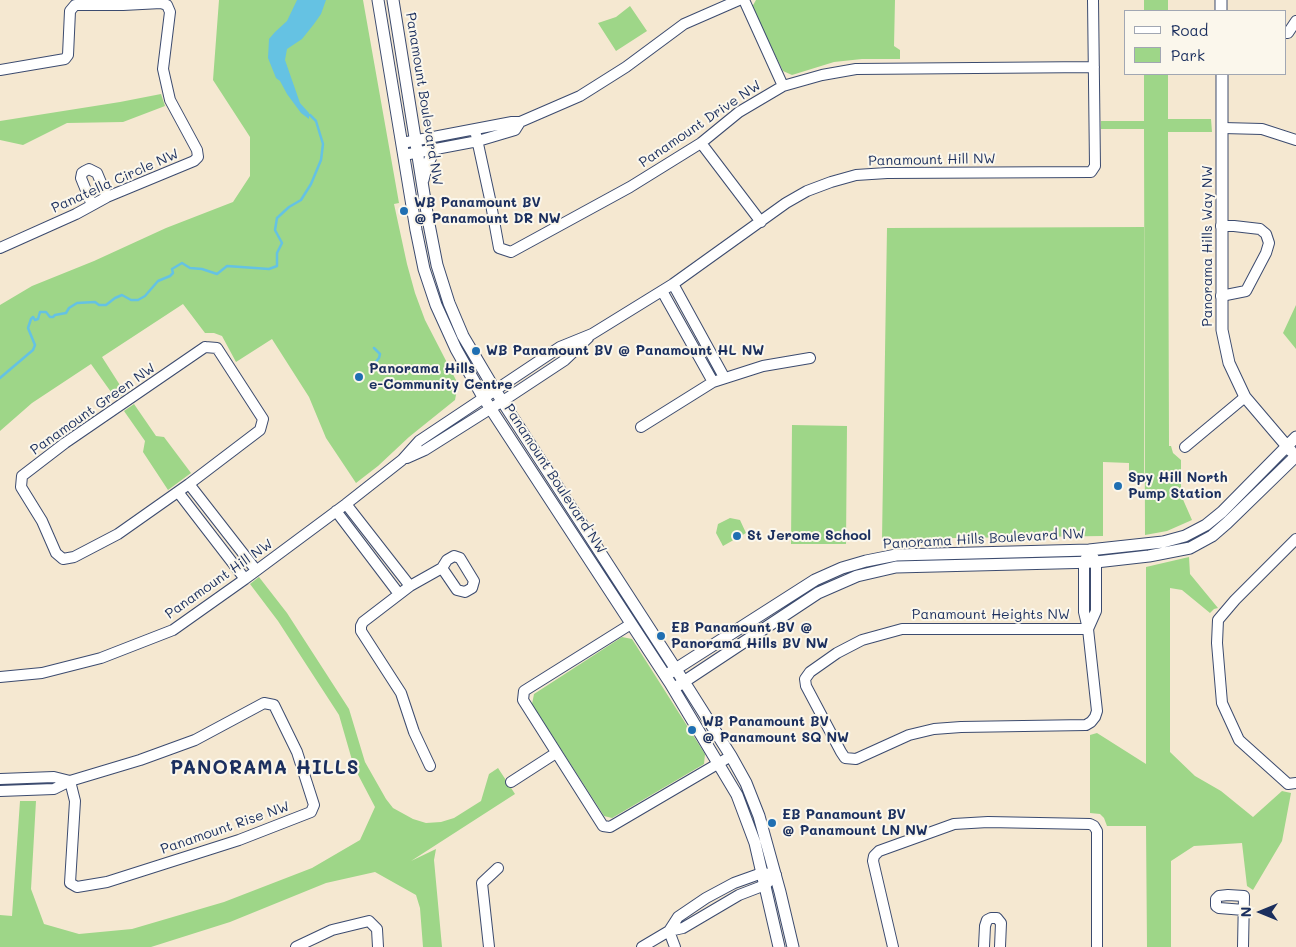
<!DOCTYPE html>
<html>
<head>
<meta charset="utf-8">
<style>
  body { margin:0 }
  #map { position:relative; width:1296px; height:947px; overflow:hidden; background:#f5e8d1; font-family:Mali,sans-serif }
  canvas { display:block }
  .legend { position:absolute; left:1124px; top:10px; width:162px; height:65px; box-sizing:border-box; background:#fbf7ec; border:1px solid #a1a7b3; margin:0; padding:6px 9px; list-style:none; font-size:15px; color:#1b2f5e }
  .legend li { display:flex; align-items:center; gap:10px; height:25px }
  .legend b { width:25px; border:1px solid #a1a7b3 }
  .north { position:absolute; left:1236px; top:887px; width:50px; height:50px; -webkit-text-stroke:4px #fbf7ec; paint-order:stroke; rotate:270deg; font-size:14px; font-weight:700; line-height:20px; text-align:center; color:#1b2f5e }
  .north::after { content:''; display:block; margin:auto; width:18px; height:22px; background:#1b2f5e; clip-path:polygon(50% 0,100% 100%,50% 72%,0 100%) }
</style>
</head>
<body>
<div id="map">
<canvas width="1296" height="947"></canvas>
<ul class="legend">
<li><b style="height:6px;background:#fff"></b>Road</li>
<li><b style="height:14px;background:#9ed688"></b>Park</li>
</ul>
<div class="north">N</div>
</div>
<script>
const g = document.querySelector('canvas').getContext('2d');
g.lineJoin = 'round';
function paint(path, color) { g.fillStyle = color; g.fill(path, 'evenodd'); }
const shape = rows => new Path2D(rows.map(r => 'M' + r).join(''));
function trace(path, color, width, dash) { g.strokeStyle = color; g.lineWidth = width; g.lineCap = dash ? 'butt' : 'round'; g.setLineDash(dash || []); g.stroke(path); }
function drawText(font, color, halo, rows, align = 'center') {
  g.font = font + ' Mali,sans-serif'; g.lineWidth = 4; g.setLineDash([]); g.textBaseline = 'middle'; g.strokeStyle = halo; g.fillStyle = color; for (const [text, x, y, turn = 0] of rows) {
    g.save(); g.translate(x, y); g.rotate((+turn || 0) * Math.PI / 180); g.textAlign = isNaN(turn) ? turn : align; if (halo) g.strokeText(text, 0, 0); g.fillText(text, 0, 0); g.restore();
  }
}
const green = shape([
  [219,0,363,0,399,203,394,204,407,264,415,293,425,320,458,384,455,400,409,437,378,466,356,483,326,438,309,397,272,339,236,362,222,336,214,333,205,333,183,304,102,357,125,393,116,399,91,364,32,403,0,431,0,305,32,286,94,261,166,228,233,202,250,176,250,137,213,80],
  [756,0,895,0,894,46,900,50,900,59,862,59,834,62,792,75,783,71,752,7],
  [1144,0,1168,0,1168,11,1144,11],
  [630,6,647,31,616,51,598,23,616,17],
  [1144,74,1168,74,1168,119,1211,119,1212,132,1168,132,1169,446,1171,446,1173,453,1181,460,1181,495,1192,520,1167,531,1145,535,1144,129,1101,129,1101,121,1144,121],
  [161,94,165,106,123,122,67,123,23,145,0,140,0,121,120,102],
  [1144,227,1144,478,1129,478,1129,463,1103,462,1103,536,882,539,887,228],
  [1296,305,1296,349,1283,333],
  [134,404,156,436,164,437,191,473,168,490,143,452,145,441,124,411],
  [792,425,847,426,846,544,791,544],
  [730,518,740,520,746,533,723,546,716,533,718,524],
  [1189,557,1190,574,1218,608,1214,609,1210,613,1182,590,1170,588,1170,752,1195,776,1221,791,1253,817,1282,791,1291,793,1282,841,1253,890,1247,886,1242,843,1194,846,1171,861,1171,947,1147,947,1146,826,1107,826,1104,818,1100,814,1090,813,1090,735,1097,733,1146,764,1146,567],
  [259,577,287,613,349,709,365,762,386,799,393,808,413,819,426,823,441,822,454,818,481,801,489,774,498,768,515,794,411,861,436,849,434,860,442,947,423,947,420,908,416,895,375,872,326,883,230,922,151,947,0,947,0,915,12,916,20,801,36,801,31,889,44,924,79,934,132,929,224,902,312,868,360,840,375,807,354,767,339,715,278,621,250,584],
  [622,637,632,639,705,754,704,764,612,818,604,816,532,704,534,694]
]);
const water = shape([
  [297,0,326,0,321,14,314,24,302,39,287,49,285,60,300,103,309,113,309,119,301,113,287,94,280,81,276,78,268,58,269,39,275,32,287,21]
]);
const stream = shape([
  [370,369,379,358,380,354,374,348],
  [0,378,33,350,35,345,28,328,31,319,33,317,35,320,38,319,40,312,46,312,50,317,53,317,55,315,66,313,69,308,77,303,95,302,99,305,106,305,115,298,122,295,131,300,138,300,145,296,158,281,170,276,173,273,172,269,182,263,190,268,202,269,217,274,227,266,269,269,277,266,277,253,282,243,275,230,277,218,289,207,301,200,311,184,321,160,323,144,316,121,310,115]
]);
const minor = shape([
  [744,0,783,86],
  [1285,33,1288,33,1296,21],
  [0,70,65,59,68,55,70,11,75,5,123,5,161,3,167,5,170,12,163,69,170,100,197,150,198,157,194,161,107,197,76,214,0,248],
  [1223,128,1262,129,1296,140],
  [475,130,490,199,499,248,511,252,630,187,701,143,739,112,783,86,822,75,856,69,1094,67],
  [402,143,512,122,520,122,580,96,626,67,684,24,739,0],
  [701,143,761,222],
  [404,155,478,141,515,130,520,122],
  [92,205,81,178,82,173,85,171,89,169,97,173,107,197],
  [673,284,724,377],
  [662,291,713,382],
  [1221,296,1246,291,1266,253,1269,243,1266,234,1260,229,1234,226,1221,226],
  [205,347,217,348,263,419,260,430,189,484,118,534,74,557,63,559,56,553,42,521,21,487,22,476,65,443,205,347],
  [641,427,713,382,763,366,810,358],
  [1185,447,1245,397],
  [407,458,425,450,509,397,565,360,588,338],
  [189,484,256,570],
  [178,492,245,579],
  [346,504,410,586],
  [336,511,399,594],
  [1296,539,1235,600,1218,620,1217,643,1222,703,1239,740,1288,784,1296,783],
  [631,624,524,691,523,700,603,826,610,827,731,756],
  [1088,629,902,629,862,640,837,653,810,672,805,679,806,686,841,752,845,758,856,759,909,735,934,729,961,727,1086,725,1091,722,1095,717,1097,711,1088,629,1084,612,1084,563,1089,550],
  [1088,629,1096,611,1096,562,1092,555],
  [0,677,42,673,101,658,173,630,245,579,346,504,402,460,419,441,560,347,592,334,673,284,786,203,807,191,831,182,856,175,887,173,1091,172,1095,166,1093,0],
  [430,766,414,732,401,693,361,631,361,626,363,622,410,586,442,568,447,560,454,556,460,558,474,581,472,588,465,592,457,590,442,568],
  [0,779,54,777,70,781],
  [511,782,556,753],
  [0,791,54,789,70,781,140,760,195,740,264,703,274,705,297,752,314,805,311,812,239,840,107,882,77,887,70,883,75,801,70,781],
  [669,931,678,917,706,898,734,883,762,873,769,874],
  [669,931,675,947],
  [296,947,332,930,369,921,377,929,378,947],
  [489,947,482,883,498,868],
  [642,947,669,931,683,928,739,895,765,885,776,875],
  [893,947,873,861,874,856,879,851,954,824,988,822,1090,824,1094,826,1097,831,1097,947],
  [984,947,985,926,987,920,991,918,997,918,1001,923,1000,947],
  [1243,947,1244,896,1228,895,1219,896,1216,899,1216,906,1219,908,1244,910]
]);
const tertiary = shape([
  [378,0,416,230,424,269,436,305,456,349,483,397,670,683,737,795,755,843,779,947],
  [393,0,428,219,437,265,449,303,463,336,495,390,688,688,731,756,746,783,759,816,780,892,793,947],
  [1221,0,1221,11],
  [1222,74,1222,330,1229,363,1245,397,1291,451],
  [423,180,426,168,434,150],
  [671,672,815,580,842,568,866,561,896,555,1089,550,1163,542,1185,536,1206,525,1222,512,1296,437],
  [679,685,818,593,857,576,896,567,1096,562,1149,556,1190,548,1212,536,1227,523,1296,456]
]);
const markers = [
  [404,211,5,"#1f6fb2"],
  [476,351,5,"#1f6fb2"],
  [359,377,5,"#1f6fb2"],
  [1118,486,5,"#1f6fb2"],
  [737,536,5,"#1f6fb2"],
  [661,636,5,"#1f6fb2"],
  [692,730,5,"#1f6fb2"],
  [772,823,5,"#1f6fb2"]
];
const streetNames = [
  ["Panamount Boulevard NW",424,99,81],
  ["Panamount Drive NW",700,124,-34],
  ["Panamount Hill NW",932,160,-1],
  ["Panatella Circle NW",115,181,-24],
  ["Panorama Hills Way NW",1208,246,-90],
  ["Panamount Green NW",93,409,-35],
  ["Panamount Boulevard NW",555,479,57],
  ["Panorama Hills Boulevard NW",984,539,-3],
  ["Panamount Hill NW",219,579,-35],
  ["Panamount Heights NW",991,615],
  ["Panamount Rise NW",225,828,-19]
];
const poiNames = [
  ["WB Panamount BV",414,203],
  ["@ Panamount DR NW",414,219],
  ["WB Panamount BV @ Panamount HL NW",486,351],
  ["Panorama Hills",369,369],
  ["e-Community Centre",369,385],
  ["Spy Hill North",1128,478],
  ["Pump Station",1128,494],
  ["St Jerome School",747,536],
  ["EB Panamount BV @",671,628],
  ["Panorama Hills BV NW",671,644],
  ["WB Panamount BV",702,722],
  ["@ Panamount SQ NW",702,738],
  ["EB Panamount BV",782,815],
  ["@ Panamount LN NW",782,831]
];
const districtNames = [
  ["PANORAMA HILLS",265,768]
];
paint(green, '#9ed688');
paint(water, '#65c2e3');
trace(stream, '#65c2e3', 2.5);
trace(minor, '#3c4b6f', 12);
trace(tertiary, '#3c4b6f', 13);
trace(minor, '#fff', 10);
trace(tertiary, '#fff', 11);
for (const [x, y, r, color] of markers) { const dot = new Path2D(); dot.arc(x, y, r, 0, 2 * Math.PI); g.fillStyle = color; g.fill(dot); trace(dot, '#fbf7ec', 2); }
drawText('14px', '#1b2f5e', '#fbf7ec', streetNames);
drawText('bold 14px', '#1b2f5e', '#fbf7ec', poiNames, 'left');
g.letterSpacing = '1px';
drawText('bold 19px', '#1b2f5e', '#fbf7ec', districtNames);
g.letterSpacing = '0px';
</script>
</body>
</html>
